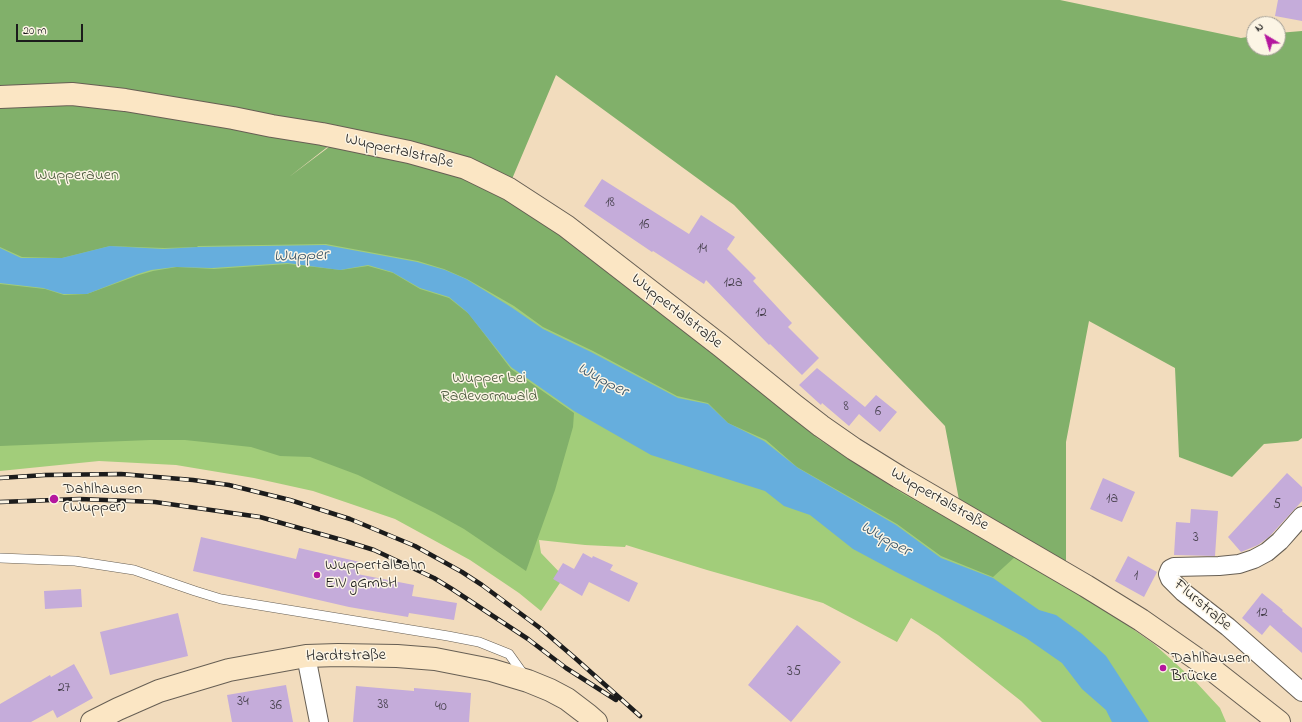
<!DOCTYPE html>
<html>
<head>
<meta charset="utf-8">
<style>
  body { margin:0 }
  #map { position:relative; width:1302px; height:722px; overflow:hidden; background:#f2dcbd; font-family:"Indie Flower",sans-serif }
  canvas { display:block }
  .north { position:absolute; left:1246px; top:16px; width:40px; height:40px; box-sizing:border-box; background:#fcf5e5; border:1px solid #a29e95; border-radius:50%; rotate:322deg; font-size:11px; font-weight:700; line-height:16px; text-align:center; color:#1c1c1c }
  .north::after { content:''; display:block; margin:auto; width:14px; height:18px; background:#b5179e; clip-path:polygon(50% 0,100% 100%,50% 72%,0 100%) }
  .scale { position:absolute; left:16px; top:24px; width:67px; height:18px; box-sizing:border-box; border:2px solid #1c1c1c; border-top:0; padding-left:5px; font-size:12px; line-height:14px; white-space:nowrap; color:#1c1c1c; -webkit-text-stroke:3px #fcf5e5; paint-order:stroke }
</style>
</head>
<body>
<div id="map">
<canvas width="1302" height="722"></canvas>
<div class="north">N</div>
<div class="scale">20 m</div>
</div>
<script>
const g = document.querySelector('canvas').getContext('2d');
g.lineJoin = 'round';
function paint(path, color) { g.fillStyle = color; g.fill(path, 'evenodd'); }
const shape = rows => new Path2D(rows.map(r => 'M' + r).join(''));
function trace(path, color, width, dash) { g.strokeStyle = color; g.lineWidth = width; g.lineCap = dash ? 'butt' : 'round'; g.setLineDash(dash || []); g.stroke(path); }
function drawText(font, color, halo, rows, align = 'center') {
  g.font = font + ' "Indie Flower",sans-serif'; g.lineWidth = 3; g.setLineDash([]); g.textBaseline = 'middle'; g.strokeStyle = halo; g.fillStyle = color; for (const [text, x, y, turn = 0] of rows) {
    g.save(); g.translate(x, y); g.rotate((+turn || 0) * Math.PI / 180); g.textAlign = isNaN(turn) ? turn : align; if (halo) g.strokeText(text, 0, 0); g.fillText(text, 0, 0); g.restore();
  }
}
const green = shape([
  [0,157,257,174,792,418,854,462,1048,569,1154,644,1195,681,1220,708,1226,722,1042,722,1021,701,938,635,911,618,897,642,823,603,707,570,626,545,625,547,585,545,539,540,541,553,564,577,541,611,519,593,470,560,395,519,313,491,254,478,176,465,99,461,0,471]
]);
const forest = shape([
  [0,0,1060,0,1241,38,1254,36,1254,48,1278,48,1278,33,1302,31,1302,438,1298,441,1264,444,1232,477,1179,457,1175,368,1089,321,1066,442,1066,567,960,505,945,426,734,205,556,75,512,179,414,147,0,94],
  [71,97,335,141,289,177,337,141,423,156,558,226,718,355,818,439,903,494,1016,556,993,577,941,556,897,524,797,467,766,440,728,423,708,403,677,396,593,351,543,327,514,306,467,279,444,269,418,261,326,244,198,246,197,247,164,248,110,246,62,258,22,257,0,247,0,101],
  [288,264,341,270,368,266,393,273,420,289,449,298,469,314,511,369,574,413,573,427,555,490,526,571,464,529,435,513,358,475,310,457,280,456,251,447,185,440,150,440,0,446,0,284,45,289,64,295,87,294,139,275,153,271,177,267,214,269]
]);
const water = shape([
  [325,245,417,262,445,270,466,279,511,307,543,329,591,352,678,398,708,404,728,423,764,441,798,468,896,525,941,558,993,578,1039,610,1056,615,1082,634,1106,656,1149,722,1112,722,1106,710,1082,689,1062,663,1026,638,992,620,896,572,853,549,810,515,784,506,765,491,651,455,574,411,511,367,467,312,449,297,420,288,392,272,368,265,340,270,287,263,212,268,175,267,151,270,138,274,87,294,63,294,43,288,0,283,0,248,21,258,62,258,110,246,163,249,198,247]
]);
const building = shape([
  [1278,0,1302,0,1302,21,1275,16],
  [602,179,689,234,701,215,735,237,727,249,756,278,753,281,792,323,788,327,819,358,802,375,770,344,769,345,706,280,704,284,653,251,652,252,584,206],
  [817,368,865,407,876,395,897,412,880,432,859,414,849,426,822,403,821,405,799,385],
  [1287,473,1302,487,1302,501,1269,537,1258,545,1241,552,1228,537],
  [1103,478,1135,492,1122,522,1090,509],
  [1191,509,1218,511,1215,556,1174,555,1176,522,1190,523],
  [201,537,296,559,299,548,360,562,357,574,414,585,412,596,457,603,454,620,409,613,408,617,349,607,193,571],
  [583,553,592,558,593,556,613,565,610,570,638,583,629,602,589,582,582,596,553,579,563,563,574,569],
  [1128,556,1157,572,1144,597,1115,581],
  [81,589,82,607,45,609,44,591],
  [1262,593,1283,610,1282,611,1302,628,1302,653,1270,625,1262,635,1242,618],
  [178,613,188,656,110,675,100,632],
  [797,625,841,662,791,722,748,685],
  [74,664,93,698,57,718,53,710,31,722,0,722,0,704,50,675,51,677],
  [286,685,293,722,232,722,227,695],
  [356,686,414,691,414,688,471,693,469,722,353,722]
]);
const service = shape([
  [0,558,75,561,134,570,195,591,221,599,448,636,479,642,509,654,524,675]
]);
const minor = shape([
  [1302,516,1280,541,1267,552,1254,559,1239,564,1219,566,1174,567,1170,569,1168,574,1170,579,1183,592,1228,627,1302,692],
  [306,656,319,722]
]);
const secondary = shape([
  [0,97,72,94,125,100,233,118,272,126,322,134,409,152,466,168,509,189,566,226,721,346,794,405,821,426,854,449,899,477,1086,586,1141,620,1214,671,1279,722],
  [92,722,118,709,159,691,229,670,306,656,338,655,397,656,435,659,491,670,528,681,550,690,567,699,588,715,596,722]
]);
const rail = shape([
  [0,478,45,475,121,474,193,480,229,485,290,500,350,519,415,546,462,572,482,585,540,628,575,658,640,716],
  [0,502,80,499,155,502,260,517,342,540,374,550,434,578,452,589,528,639,566,668,616,700]
]);
const markers = [
  [54,499,5,"#b5179e"],
  [317,575,4,"#b5179e"],
  [1163,668,4,"#b5179e"]
];
const numberNames = [
  ["18",610,204],
  ["16",644,226],
  ["14",702,250],
  ["12a",733,284],
  ["12",761,314],
  ["8",846,408],
  ["6",878,413],
  ["1a",1112,500],
  ["5",1277,506],
  ["3",1196,539],
  ["1",1136,577],
  ["12",1262,614],
  ["35",794,673],
  ["27",64,689],
  ["34",243,703],
  ["38",383,706],
  ["36",276,707],
  ["40",441,708]
];
const streetNames = [
  ["Wuppertalstraße",399,152,13],
  ["Wuppertalstraße",676,312,38],
  ["Wuppertalstraße",939,500,30],
  ["Flurstraße",1202,606,40],
  ["Hardtstraße",346,657,-1]
];
const parkNames = [
  ["Wupperauen",77,176],
  ["Wupper bei",489,379],
  ["Radevormwald",489,397]
];
const poiNames = [
  ["Dahlhausen",63,490],
  ["(Wupper)",63,508],
  ["Wuppertalbahn",325,566],
  ["EIV gGmbH",325,584],
  ["Dahlhausen",1171,659],
  ["Brücke",1171,677]
];
const waterNames = [
  ["Wupper",301,257,-2],
  ["Wupper",602,381,28],
  ["Wupper",885,540,30]
];
paint(green, '#a2cd7a');
paint(forest, '#81b06a');
paint(water, '#66aedd');
paint(building, '#c5acda');
trace(service, '#675f54', 10);
trace(minor, '#675f54', 20);
trace(secondary, '#675f54', 24);
trace(service, '#fff', 9);
trace(minor, '#fff', 18);
trace(secondary, '#fbe6c4', 22);
trace(rail, '#1c1c1c', 4.5);
trace(rail, '#fcf5e5', 3, [9]);
for (const [x, y, r, color] of markers) { const dot = new Path2D(); dot.arc(x, y, r, 0, 2 * Math.PI); g.fillStyle = color; g.fill(dot); trace(dot, '#fcf5e5', 1.5); }
drawText('14px', '#46404c', null, numberNames);
drawText('16px', '#1c1c1c', '#fcf5e5', streetNames);
drawText('16px', '#4b5a3d', '#fcf5e5', parkNames);
drawText('16px', '#1c1c1c', '#fcf5e5', poiNames, 'left');
drawText('italic 17px', '#3a5669', '#fcf5e5', waterNames);
</script>
</body>
</html>
